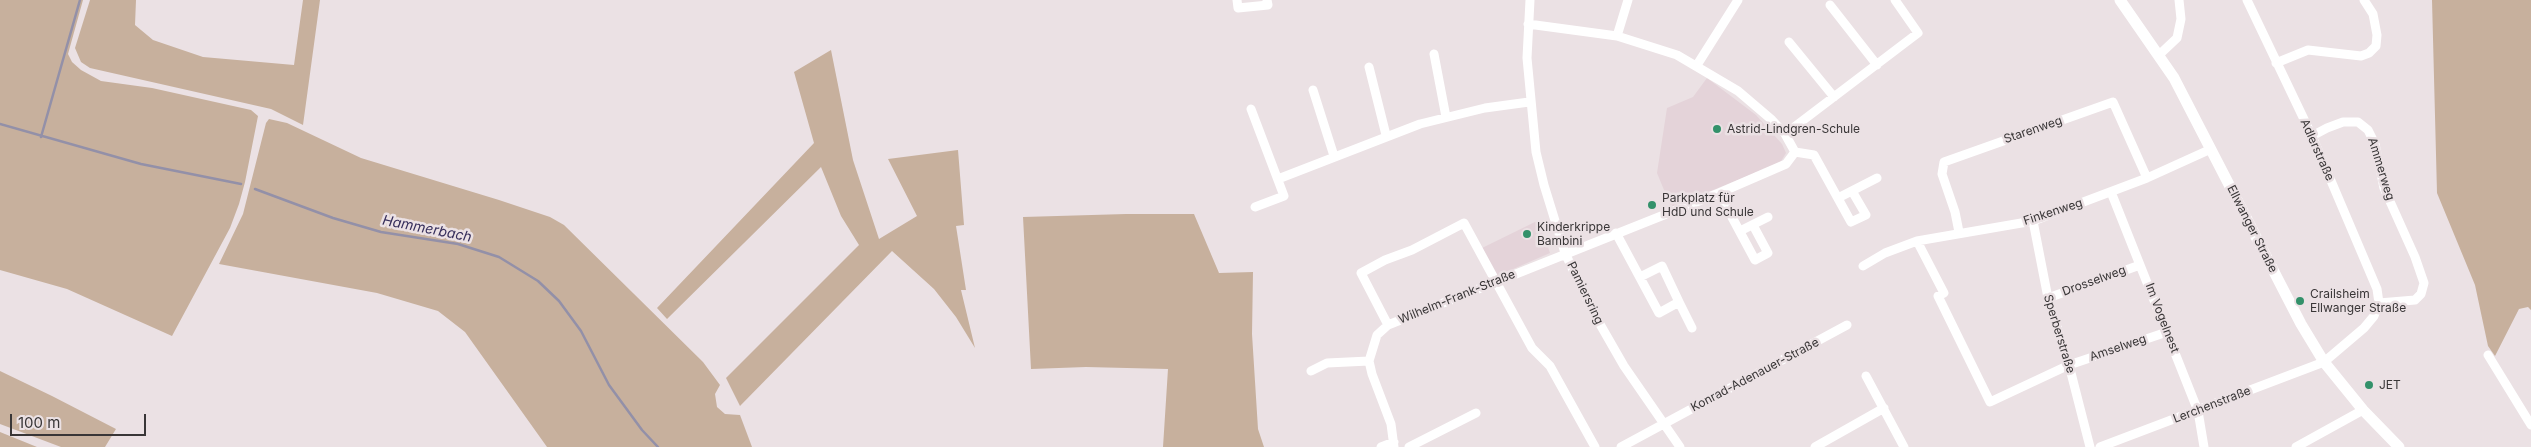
<!DOCTYPE html>
<html>
<head>
<meta charset="utf-8">
<style>
  body { margin:0 }
  #map { position:relative; width:2531px; height:447px; overflow:hidden; background:#ebe1e4; font-family:Inter,sans-serif }
  canvas { display:block }
  .scale { position:absolute; left:10px; top:414px; width:136px; height:22px; box-sizing:border-box; border:2px solid #393637; border-top:0; padding-left:6px; font-size:15px; line-height:18px; white-space:nowrap; color:#393637; -webkit-text-stroke:4px #ebe1e4; paint-order:stroke }
</style>
</head>
<body>
<div id="map">
<canvas width="2531" height="447"></canvas>
<div class="scale">100 m</div>
</div>
<script>
const g = document.querySelector('canvas').getContext('2d');
g.lineJoin = 'round';
function paint(path, color) { g.fillStyle = color; g.fill(path, 'evenodd'); }
const shape = rows => new Path2D(rows.map(r => 'M' + r).join(''));
function trace(path, color, width, dash) { g.strokeStyle = color; g.lineWidth = width; g.lineCap = dash ? 'butt' : 'round'; g.setLineDash(dash || []); g.stroke(path); }
function drawText(font, color, halo, rows, align = 'center') {
  g.font = font + ' Inter,sans-serif'; g.lineWidth = 5; g.setLineDash([]); g.textBaseline = 'middle'; g.strokeStyle = halo; g.fillStyle = color; for (const [text, x, y, turn = 0] of rows) {
    g.save(); g.translate(x, y); g.rotate((+turn || 0) * Math.PI / 180); g.textAlign = isNaN(turn) ? turn : align; if (halo) g.strokeText(text, 0, 0); g.fillText(text, 0, 0); g.restore();
  }
}
const built = shape([
  [1707,78,1756,115,1782,144,1786,153,1780,163,1671,207,1657,173,1667,108,1693,97],
  [1539,220,1550,253,1497,276,1482,248]
]);
const green = shape([
  [0,0,83,0,68,54,72,62,81,70,101,81,152,88,251,110,258,116,245,182,239,204,230,228,172,336,67,289,0,270],
  [90,0,136,0,135,25,153,40,203,57,294,65,303,0,320,0,303,125,271,109,90,68,81,62,75,48],
  [2432,0,2531,0,2531,310,2528,307,2519,309,2495,356,2488,346,2475,285,2437,193],
  [831,50,853,160,879,239,917,216,888,159,958,150,964,225,956,226,966,290,961,290,975,348,956,317,934,289,892,251,740,406,726,378,859,245,841,216,821,167,667,319,657,308,814,143,794,72],
  [269,119,287,123,361,158,499,200,550,217,564,225,703,362,720,385,715,394,717,407,725,414,740,415,752,447,547,447,465,332,438,311,377,293,219,264,243,214,266,123],
  [1126,214,1194,214,1219,273,1253,272,1252,334,1258,429,1264,447,1163,447,1168,369,1086,367,1031,369,1023,217],
  [0,371,52,396,116,429,105,447,61,447,0,424],
  [0,432,37,447,0,447]
]);
const stream = shape([
  [0,124,141,164,241,184],
  [41,137,80,0],
  [255,189,333,218,381,232,458,244,499,257,538,281,559,301,581,331,609,385,642,430,658,447]
]);
const minor = shape([
  [1237,0,1238,8,1268,5,1267,0],
  [1530,0,1527,58,1536,152,1544,185,1565,253,1593,312,1624,366,1680,447],
  [1830,5,1877,65],
  [1617,36,1628,0],
  [1789,42,1834,97],
  [1434,54,1446,117],
  [2160,54,2177,38,2181,19,2179,0],
  [2276,63,2308,50,2361,56,2369,53,2376,46,2377,35,2373,14,2364,0],
  [1697,65,1738,0],
  [1369,67,1386,135],
  [1313,90,1334,156],
  [1251,109,1284,196,1255,207],
  [1785,134,1918,33,1895,0],
  [2312,136,2327,128,2343,122,2358,122,2368,130,2375,144,2384,188,2415,257,2424,283,2421,294,2415,300,2379,303],
  [1795,152,1814,155,1851,222,1866,215,1852,191],
  [1278,179,1420,124,1485,108,1529,102],
  [2111,192,2198,411,2204,447],
  [1719,193,1755,260,1768,253,1753,225],
  [1838,198,1877,178],
  [2033,221,2048,298,2069,365,2090,447],
  [1740,231,1768,217],
  [1959,232,1955,212,1942,174,1944,162,2113,102,2147,178],
  [1616,233,1659,313,1679,302,1692,328],
  [1917,241,1944,293,1938,296,1990,402,2069,365,2167,332],
  [1863,266,1885,253,1917,241,2033,221,2147,178,2211,149],
  [1640,277,1662,266,1679,302],
  [2048,298,2140,265],
  [1388,325,1361,273,1385,260,1412,250,1464,223,1532,348,1550,366,1595,447],
  [2488,355,2531,425],
  [1311,371,1327,363,1369,361],
  [1866,376,1904,447],
  [1381,447,1394,442],
  [1394,447,1391,424,1372,374,1369,361,1377,335,1388,325,1719,193,1786,164,1795,152,1785,134,1772,120,1738,91,1677,55,1617,36,1528,24],
  [1409,447,1476,413],
  [1621,447,1847,325],
  [1815,447,1884,408],
  [2100,447,2324,362,2364,328,2374,316,2379,303,2377,289,2312,136,2247,0],
  [2296,447,2363,410]
]);
const major = shape([
  [2120,0,2174,78,2301,324,2324,362,2363,410,2399,447]
]);
const markers = [
  [1717,129,5,"#33916a"],
  [1652,205,5,"#33916a"],
  [1527,234,5,"#33916a"],
  [2300,301,5,"#33916a"],
  [2369,385,5,"#33916a"]
];
const poiNames = [
  ["Astrid-Lindgren-Schule",1727,129],
  ["Parkplatz für",1662,198],
  ["HdD und Schule",1662,212],
  ["Kinderkrippe",1537,227],
  ["Bambini",1537,241],
  ["Crailsheim",2310,294],
  ["Ellwanger Straße",2310,308],
  ["JET",2379,385]
];
const streetNames = [
  ["Starenweg",2033,130,-19],
  ["Adlerstraße",2317,150,66],
  ["Ammerweg",2381,169,73],
  ["Finkenweg",2053,212,-18],
  ["Ellwanger Straße",2252,229,63],
  ["Drosselweg",2094,281,-20],
  ["Pamiersring",1585,293,64],
  ["Wilhelm-Frank-Straße",1457,297,-22],
  ["Im Vogelnest",2162,318,69],
  ["Sperberstraße",2059,334,73],
  ["Amselweg",2118,348,-19],
  ["Konrad-Adenauer-Straße",1755,375,-28],
  ["Lerchenstraße",2212,405,-21]
];
const waterNames = [
  ["Hammerbach",427,229,11]
];
paint(built, '#e4d3d9');
paint(green, '#c7b09d');
trace(stream, '#9390a8', 2.5);
trace(minor, '#fff', 9);
trace(major, '#fff', 11);
for (const [x, y, r, color] of markers) { const dot = new Path2D(); dot.arc(x, y, r, 0, 2 * Math.PI); g.fillStyle = color; g.fill(dot); trace(dot, '#ebe1e4', 2); }
drawText('12px', '#393637', '#ebe1e4', poiNames, 'left');
drawText('12px', '#393637', '#ebe1e4', streetNames);
drawText('italic 14px', '#352d5a', '#ebe1e4', waterNames);
</script>
</body>
</html>
